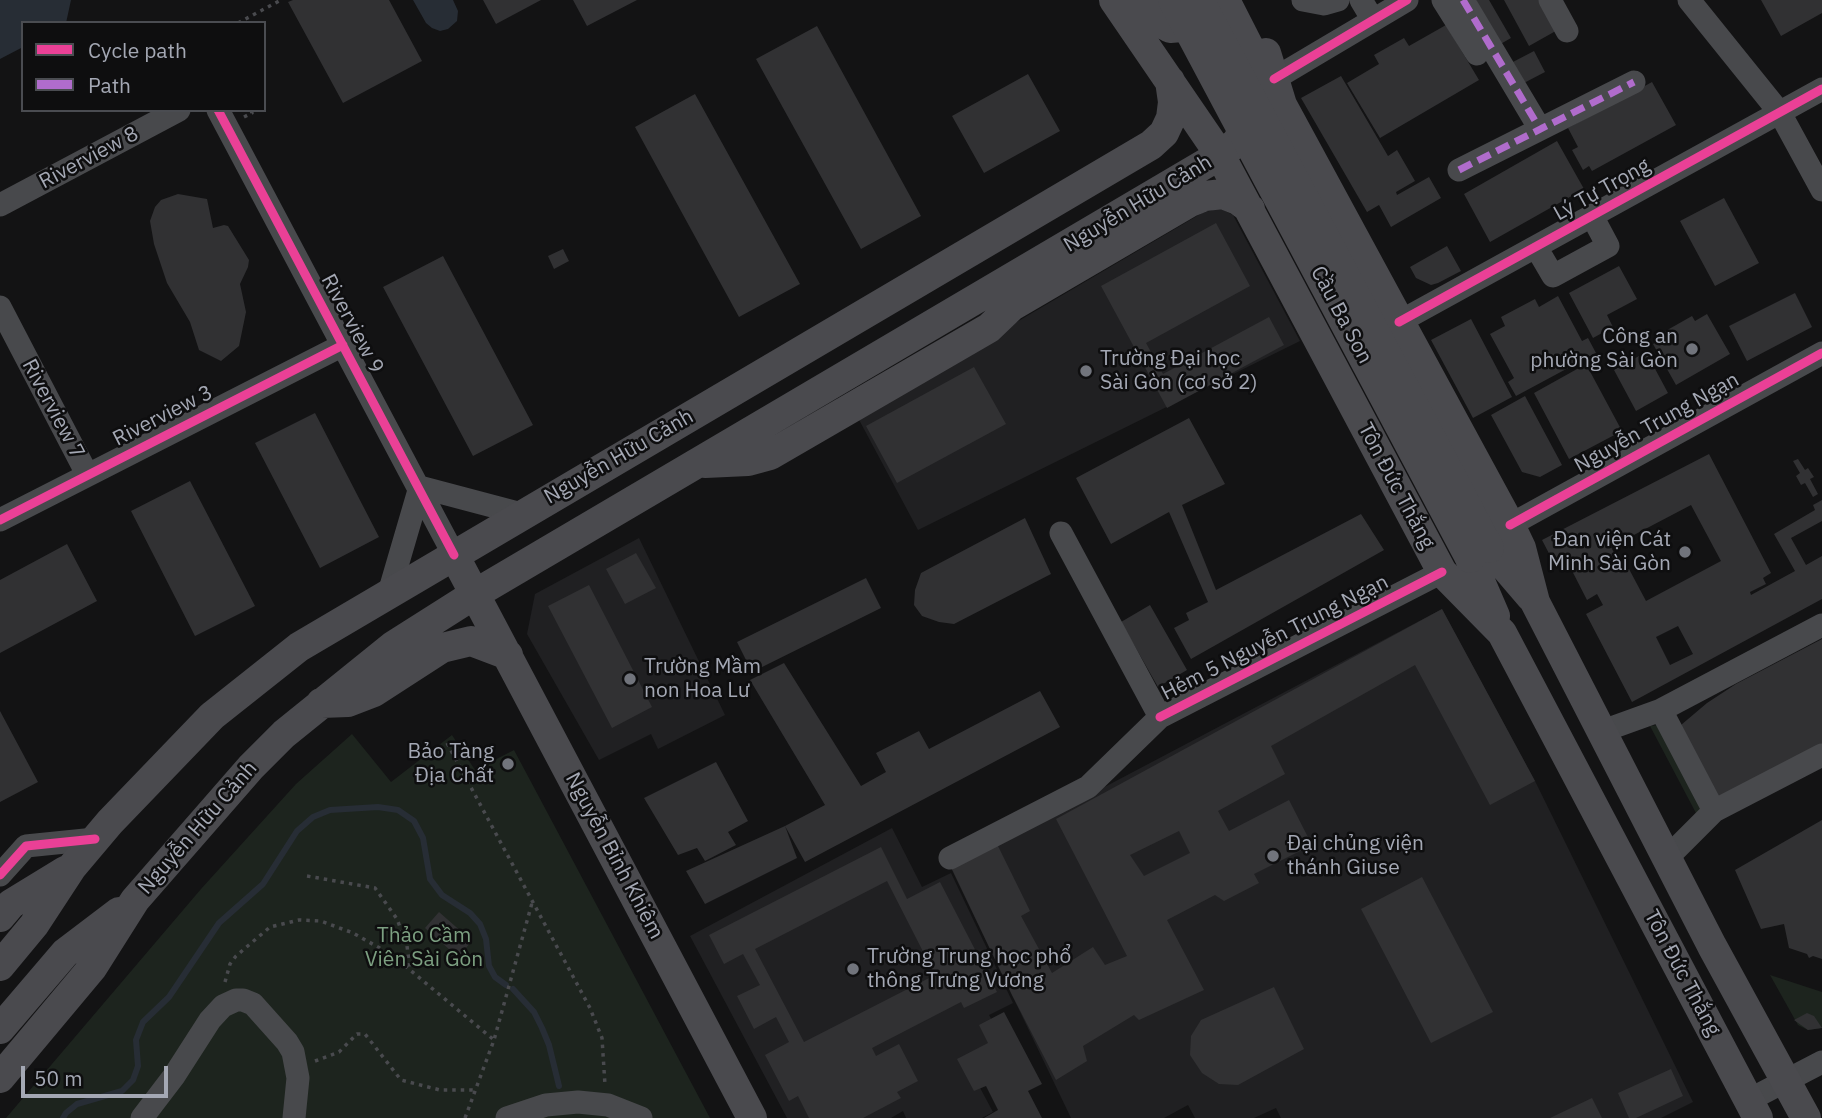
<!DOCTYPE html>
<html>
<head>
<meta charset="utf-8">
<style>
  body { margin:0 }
  #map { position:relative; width:1822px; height:1118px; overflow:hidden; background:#131314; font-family:"IBM Plex Sans",sans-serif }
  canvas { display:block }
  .legend { position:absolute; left:21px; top:21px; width:245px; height:91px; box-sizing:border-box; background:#0e0e0f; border:2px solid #4a4c51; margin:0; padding:9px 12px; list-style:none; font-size:21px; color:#a4a8b4 }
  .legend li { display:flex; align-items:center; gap:14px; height:35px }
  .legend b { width:35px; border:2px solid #4a4c51 }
  .scale { position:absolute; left:21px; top:1066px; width:147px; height:32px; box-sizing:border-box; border:4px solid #a4a8b4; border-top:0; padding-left:9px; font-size:21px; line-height:24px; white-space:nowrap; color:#a4a8b4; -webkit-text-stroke:5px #0e0e0f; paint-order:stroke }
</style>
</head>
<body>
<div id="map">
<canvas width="1822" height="1118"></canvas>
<ul class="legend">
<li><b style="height:9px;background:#ea4096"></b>Cycle path</li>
<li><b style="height:9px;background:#b06ccc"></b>Path</li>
</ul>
<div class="scale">50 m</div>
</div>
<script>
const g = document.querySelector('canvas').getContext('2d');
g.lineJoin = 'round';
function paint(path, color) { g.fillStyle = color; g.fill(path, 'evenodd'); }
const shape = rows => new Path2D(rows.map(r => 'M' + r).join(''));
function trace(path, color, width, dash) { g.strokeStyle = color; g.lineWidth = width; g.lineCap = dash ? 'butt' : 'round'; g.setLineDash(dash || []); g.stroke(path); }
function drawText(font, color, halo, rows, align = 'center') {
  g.font = font + ' "IBM Plex Sans",sans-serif'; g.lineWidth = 5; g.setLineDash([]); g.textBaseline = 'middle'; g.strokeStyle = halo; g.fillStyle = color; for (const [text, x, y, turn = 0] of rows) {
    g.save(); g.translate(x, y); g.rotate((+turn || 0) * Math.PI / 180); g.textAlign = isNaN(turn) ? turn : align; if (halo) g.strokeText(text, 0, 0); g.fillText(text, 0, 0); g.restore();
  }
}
const built = shape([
  [1220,208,1233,215,1300,341,918,530,857,416,1202,213],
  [639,538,725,715,658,749,651,734,599,760,527,634,535,594],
  [1442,609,1535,781,1693,1102,1661,1118,1281,1118,1276,1108,1254,1118,1195,1118,1188,1105,1164,1118,1071,1118,951,868],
  [892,828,922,887,951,873,1013,1003,989,1015,1002,1038,964,1058,993,1112,982,1118,906,1118,903,1111,891,1118,787,1118,690,936]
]);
const green = shape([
  [1659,725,1703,809,1697,815,1650,726],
  [352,734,391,782,452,735,475,770,514,750,710,1118,6,1118,201,889,296,784],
  [1770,975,1822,992,1822,1028,1808,1030,1798,1025]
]);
const water = shape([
  [0,0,71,0,66,23,23,23,23,47,0,59],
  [413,0,453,0,458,11,457,21,448,29,440,31,432,28,426,23]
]);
const stream = shape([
  [513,989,534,1012,542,1028,549,1045,559,1086],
  [63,1118,66,1113,77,1104,122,1091,133,1080,138,1066,136,1040,143,1022,169,997,219,923,263,884,297,831,313,817,330,810,378,807,398,810,414,821,423,838,430,879,442,895,470,913,480,924,486,939,489,966,495,977,506,985]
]);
const building = shape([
  [293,0,389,0,422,61,343,103,288,2],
  [483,0,541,0,496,24],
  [573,0,637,0,587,26],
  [1477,0,1489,0,1511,38,1497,46,1473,2],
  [1504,0,1546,0,1561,28,1529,46],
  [1761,0,1822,0,1822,13,1781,36],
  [1446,25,1479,80,1380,138,1347,83,1379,64,1374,55,1404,38,1409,46],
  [817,26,921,216,861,249,756,59],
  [1534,51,1545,72,1522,84,1511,63],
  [1028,74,1060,131,984,173,952,116],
  [1341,76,1388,156,1397,150,1415,181,1396,192,1397,195,1429,177,1441,198,1391,227,1379,205,1367,212,1301,98],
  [1652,82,1676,125,1592,171,1589,166,1583,170,1572,150,1578,147,1568,128],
  [695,94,800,284,739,317,635,127],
  [1557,141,1584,189,1490,242,1464,194],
  [178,194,207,199,213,228,224,225,228,226,249,260,248,267,240,284,246,312,239,346,221,361,199,350,190,322,167,283,154,244,150,221,155,207,161,200],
  [1724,198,1759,263,1715,286,1680,221],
  [1216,223,1250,286,1146,343,1163,374,1269,317,1284,345,1167,408,1101,286],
  [1447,246,1461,271,1438,283,1431,285,1416,278,1410,267],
  [563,249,569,261,554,269,548,256],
  [443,256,533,425,473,456,383,287],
  [1619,266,1637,299,1607,315,1613,327,1593,338,1569,293],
  [1795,293,1812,327,1747,361,1729,326],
  [1558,296,1582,341,1588,338,1596,353,1516,396,1508,382,1514,378,1490,334,1505,326,1501,317,1535,299,1539,307],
  [1707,314,1730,354,1676,385,1653,344,1664,338,1662,333,1692,316,1695,321],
  [1471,319,1512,397,1473,418,1431,340],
  [1646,352,1668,393,1636,411,1614,370],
  [1586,364,1622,431,1569,459,1534,393],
  [974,367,1006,424,897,483,866,426],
  [1525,396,1562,465,1540,477,1522,472,1491,415],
  [315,413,379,537,320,568,255,443],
  [1189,418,1225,484,1182,505,1216,590,1361,514,1384,550,1191,659,1174,628,1189,620,1186,613,1208,602,1169,512,1111,544,1076,478],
  [1709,454,1771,573,1763,578,1766,584,1750,592,1751,595,1795,571,1774,534,1815,510,1813,505,1822,500,1822,521,1791,538,1806,565,1822,556,1822,599,1632,702,1586,614,1603,605,1597,594,1587,600,1566,559,1555,565,1542,540],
  [1691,505,1721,561,1646,601,1629,569,1624,572,1611,547],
  [1678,626,1693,654,1670,665,1656,637],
  [1798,459,1805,470,1808,468,1814,477,1810,479,1818,494,1813,497,1805,483,1801,485,1796,476,1800,473,1793,461],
  [190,481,255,606,195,636,131,511],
  [1025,518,1051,574,954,624,939,622,922,616,914,605,915,590,921,573],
  [67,544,97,601,0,653,0,580],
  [636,553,656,588,625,604,606,569],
  [866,578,881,608,752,672,737,642],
  [589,585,652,707,612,728,548,606],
  [1150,605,1187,670,1158,687,1121,622],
  [1442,609,1535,781,1490,805,1415,665,1271,746,1285,774,1218,811,1229,831,1289,800,1312,845,1254,874,1259,883,1224,901,1215,895,1167,920,1204,990,1139,1020,1134,1015,1083,1046,1087,1061,1056,1080,1012,995,951,867,997,844,1030,911,1021,916,1052,973,1093,947,1105,965,1127,956,1056,819],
  [1179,831,1190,853,1144,876,1130,855],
  [1822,639,1822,745,1719,799,1681,725,1707,703,1736,684],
  [784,663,861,786,886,772,876,753,919,731,929,749,1040,691,1060,727,805,862,785,826,825,805,750,680],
  [0,711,38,782,0,802],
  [716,762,748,821,728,832,736,845,705,861,697,848,678,855,644,798],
  [1822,820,1822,959,1813,956,1809,958,1807,954,1789,948,1784,924,1761,929,1735,870],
  [785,826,797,858,705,904,686,871],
  [881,847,907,899,940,882,997,992,964,1008,961,1002,872,1048,876,1056,899,1044,918,1081,897,1092,901,1098,863,1118,809,1118,798,1096,789,1101,765,1055,789,1042,776,1017,754,1029,737,996,760,985,743,954,724,964,709,935],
  [887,881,935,975,804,1042,755,949],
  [1422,877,1493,1012,1431,1043,1361,909],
  [439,912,472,941,458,957,425,928],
  [1274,987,1304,1049,1238,1085,1219,1084,1202,1073,1190,1055,1191,1036,1201,1020],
  [1004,1012,1042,1084,1028,1091,1042,1118,984,1118,998,1110,986,1086,974,1091,957,1059,988,1043,979,1025],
  [1807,1013,1814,1016,1822,1028,1808,1030,1794,1020],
  [1671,1069,1683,1096,1636,1118,1629,1118,1618,1093],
  [1592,1098,1602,1118,1550,1118]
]);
const path = shape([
  [238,23,281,0],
  [244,117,252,113,251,110],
  [447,743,590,1008,602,1038,605,1085],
  [307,876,375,888,397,919,407,946,410,969],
  [225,982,230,964,236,956,270,927,299,920,321,921,353,933,392,955,494,1040],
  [315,1061,339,1052,357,1034,365,1034,401,1080,440,1090,475,1090],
  [465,1118,494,1040,532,903]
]);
const minor = shape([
  [1303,0,1324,4,1338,0],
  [1361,0,1373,20],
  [1443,0,1477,54],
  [1463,0,1540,129],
  [1550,0,1567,31],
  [1689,0,1780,113,1822,190],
  [1274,79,1407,0],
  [218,110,454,555],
  [1459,170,1634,82],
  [0,205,179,110],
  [1536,247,1553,276,1608,246,1592,216],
  [0,307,87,474],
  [1399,322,1822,89],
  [420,487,522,514],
  [0,520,343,345],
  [1510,525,1822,353],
  [1061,533,1160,717],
  [389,593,420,487],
  [1661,710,1822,625],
  [1600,732,1661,710,1714,811,1667,858],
  [1714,811,1822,755],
  [950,858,1088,787,1160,717,1442,572],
  [0,875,26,846,95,839],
  [1749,1100,1822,1062],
  [142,1118,174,1076,210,1020,223,1006,236,1000,243,1000,253,1004,287,1042,293,1052,298,1078,294,1118],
  [507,1118,546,1105,578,1102,608,1105,641,1118]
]);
const major = shape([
  [1114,0,1220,155,1442,572,1502,633,1758,1118],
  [1143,0,1155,19,1170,28,1182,27,1206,14],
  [1266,53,1282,105,1510,525,1521,548,1535,602,1712,946,1806,1118],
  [705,463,748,461,770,455,989,328,1012,306,1190,202,1205,196,1223,194,1238,200,1250,209],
  [1489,548,1531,597],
  [454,555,752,1118],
  [1470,558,1495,616],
  [321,703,348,702,374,692,442,648,471,641,508,655],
  [0,917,11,904,65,871],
  [0,966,34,925,72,867,110,822,212,716,299,647,1151,145,1164,133,1171,118,1173,102,1170,81],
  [0,1029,65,953,119,912],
  [0,1078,92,968,135,900,251,767,284,734,393,646,475,594,1220,155,1236,143,1253,117,1258,86,1256,68,1250,49,1225,0]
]);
const majorBridge = shape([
  [1173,0,1470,558],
  [1199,0,1489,548]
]);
const quiet = shape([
  [1463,0,1540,129],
  [1459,170,1634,82]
]);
const cycleway = shape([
  [1274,79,1407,0],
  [218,110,454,555],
  [1399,322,1822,89],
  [0,520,343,345],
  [1510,525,1822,353],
  [1160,717,1442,572],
  [0,875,26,846,95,839]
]);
const markers = [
  [1692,349,7,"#71747c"],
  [1086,371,7,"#71747c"],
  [1685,552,7,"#71747c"],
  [630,679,7,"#71747c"],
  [508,764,7,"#71747c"],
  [1273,856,7,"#71747c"],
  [853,969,7,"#71747c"]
];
const streetNames = [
  ["Riverview 8",89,158,-28],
  ["Lý Tự Trọng",1602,190,-29],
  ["Nguyễn Hữu Cảnh",1138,204,-31],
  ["Cầu Ba Son",1341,315,62],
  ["Riverview 9",352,324,62],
  ["Riverview 7",53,409,62],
  ["Riverview 3",163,416,-27],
  ["Nguyễn Trung Ngạn",1657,423,-29],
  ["Nguyễn Hữu Cảnh",619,457,-30],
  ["Tôn Đức Thắng",1396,486,62],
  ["Hẻm 5 Nguyễn Trung Ngạn",1275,638,-27],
  ["Nguyễn Hữu Cảnh",198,828,-49],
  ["Nguyễn Bỉnh Khiêm",614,856,62],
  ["Tôn Đức Thắng",1682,973,62]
];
const poiNames = [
  ["Công an",1678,337,"right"],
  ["phường Sài Gòn",1678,361,"right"],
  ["Trường Đại học",1100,359],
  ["Sài Gòn (cơ sở 2)",1100,383],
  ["Đan viện Cát",1671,540,"right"],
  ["Minh Sài Gòn",1671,564,"right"],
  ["Trường Mầm",644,667],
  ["non Hoa Lư",644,691],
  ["Bảo Tàng",494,752,"right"],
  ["Địa Chất",494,776,"right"],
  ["Đại chủng viện",1287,844],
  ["thánh Giuse",1287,868],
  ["Trường Trung học phổ",867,957],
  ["thông Trưng Vương",867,981]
];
const parkNames = [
  ["Thảo Cầm",424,936],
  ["Viên Sài Gòn",424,960]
];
paint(built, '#202022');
paint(green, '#1d241e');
paint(water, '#272d35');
trace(stream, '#272d35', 6);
paint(building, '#313133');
trace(path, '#494a4e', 3.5, [3.5, 5]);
trace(minor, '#48494c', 23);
trace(major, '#4a4a4e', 30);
trace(majorBridge, '#4a4a4e', 30);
trace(quiet, '#b06ccc', 7, [14, 7]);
trace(cycleway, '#ea4096', 9);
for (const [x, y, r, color] of markers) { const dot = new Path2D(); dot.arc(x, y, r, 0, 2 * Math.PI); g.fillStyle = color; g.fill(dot); trace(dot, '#0e0e0f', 2.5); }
drawText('21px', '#a4a8b4', '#0e0e0f', streetNames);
drawText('21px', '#a4a8b4', '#0e0e0f', poiNames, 'left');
drawText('21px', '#7c9f81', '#0e0e0f', parkNames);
</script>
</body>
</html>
